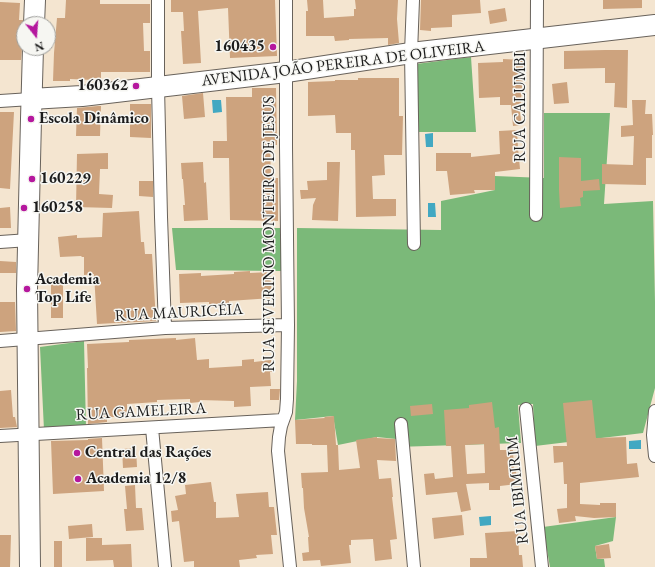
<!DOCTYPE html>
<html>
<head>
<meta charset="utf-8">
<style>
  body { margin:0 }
  #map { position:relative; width:655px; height:567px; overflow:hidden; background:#f4e5d0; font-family:"EB Garamond",serif }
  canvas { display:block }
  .north { position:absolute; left:16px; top:16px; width:40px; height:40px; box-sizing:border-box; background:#f6f6f2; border:1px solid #9f9f9c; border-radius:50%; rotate:163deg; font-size:11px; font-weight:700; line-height:16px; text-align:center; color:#1c1c1c }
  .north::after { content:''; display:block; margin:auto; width:14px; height:18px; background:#b5179e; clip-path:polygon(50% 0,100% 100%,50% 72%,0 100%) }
</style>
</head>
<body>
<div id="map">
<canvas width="655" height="567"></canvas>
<div class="north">N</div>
</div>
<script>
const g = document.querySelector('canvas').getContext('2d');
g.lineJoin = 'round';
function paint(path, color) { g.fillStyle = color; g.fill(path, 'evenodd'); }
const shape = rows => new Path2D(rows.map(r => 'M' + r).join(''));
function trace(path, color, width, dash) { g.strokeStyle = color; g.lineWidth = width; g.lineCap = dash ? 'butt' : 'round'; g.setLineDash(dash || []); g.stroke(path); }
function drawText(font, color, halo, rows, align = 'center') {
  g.font = font + ' "EB Garamond",serif'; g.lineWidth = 3; g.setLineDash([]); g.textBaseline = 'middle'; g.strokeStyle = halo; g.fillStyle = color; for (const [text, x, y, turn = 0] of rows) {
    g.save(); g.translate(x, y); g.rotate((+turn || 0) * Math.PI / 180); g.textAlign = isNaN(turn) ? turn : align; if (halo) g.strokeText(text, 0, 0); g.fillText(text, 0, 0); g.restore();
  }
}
const forest = shape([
  [471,57,476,132,418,132,416,64],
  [544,113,610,113,604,204,653,201,655,302,655,388,643,433,535,446,533,404,518,405,521,443,396,447,396,439,377,437,338,445,333,416,295,420,297,381,297,228,441,230,441,201,495,190,495,176,544,178],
  [172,228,284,228,281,271,176,270],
  [84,341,86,428,44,430,40,347],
  [616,517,613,541,595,546,597,559,604,559,605,567,550,567,543,527]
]);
const water = shape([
  [212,100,221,100,222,112,213,113],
  [433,133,433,147,426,147,425,134],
  [428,203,435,203,436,217,428,217],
  [641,440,641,449,629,449,629,441],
  [491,516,491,525,480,526,479,517]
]);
const building = shape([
  [66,0,100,0,100,4,150,4,150,23,143,23,144,51,150,51,150,72,101,72,101,78,93,78,93,80,70,79,70,81,53,81,54,53,57,18,65,18],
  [171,0,275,0,277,56,230,58,228,8,198,11,201,63,183,64,181,31,184,31,183,12,171,12],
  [307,0,323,0,324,18,354,16,354,9,356,9,355,0,398,0,397,19,399,43,388,45,388,38,349,39,349,40,335,41,334,36,306,36,306,11,308,11],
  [421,0,480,0,481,13,452,15,452,27,431,28,431,31,420,30],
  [603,0,642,0,642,8,603,9],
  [0,2,20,3,19,20,23,20,24,29,24,41,22,48,21,60,0,60],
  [505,8,507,21,490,24,488,11],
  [605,50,628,50,627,108,614,107,615,83,605,83,605,68,564,69,564,51],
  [503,59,524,60,520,113,522,125,513,126,511,105,500,105,500,97,479,98,478,63,503,62],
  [358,78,399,78,399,116,403,116,402,155,384,155,385,175,372,176,373,199,396,199,396,216,356,217,355,150,351,150,351,133,336,133,335,115,308,116,308,82,335,81,335,80,358,80],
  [567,82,569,103,554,104,552,84],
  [252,88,276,88,277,145,270,145,271,178,278,178,278,221,230,220,229,158,213,158,213,141,227,141,226,97,252,97],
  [203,93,205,117,184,119,182,96],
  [632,100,646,100,645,114,652,114,653,135,652,135,652,158,646,158,646,185,602,184,602,164,633,165,634,136,621,137,621,126,633,125],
  [130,104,151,104,151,138,130,137],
  [98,106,101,106,100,136,76,136,77,108],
  [0,112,14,112,10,189,0,188],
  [517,130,518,148,520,169,495,172,495,190,474,190,475,193,450,195,447,171,436,171,436,153,471,153,471,157,500,154,499,131],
  [108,153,108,169,100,169,99,194,113,195,112,208,76,207,77,154],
  [559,157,581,158,581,181,599,179,600,190,583,191,583,197,580,198,581,206,560,208,559,190],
  [203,162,204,183,206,182,208,220,184,221,183,205,185,205,183,179,182,179,181,163],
  [327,162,340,162,338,221,312,220,313,205,316,198,301,199,300,190,308,190,307,181,327,180],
  [139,181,153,181,153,197,139,196],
  [10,207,11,228,0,228,0,208],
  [139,211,141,242,144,242,145,254,152,254,156,321,97,324,94,274,84,275,84,257,82,257,81,256,60,257,58,237,77,235,77,238,102,237,103,213],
  [0,261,16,262,16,273,0,273],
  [250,271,250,273,270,272,272,298,229,301,229,304,209,304,209,302,180,303,179,274,201,273,201,276,234,274,234,272],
  [51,284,63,284,63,318,51,318],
  [0,302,15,302,16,331,0,332],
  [176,338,176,340,195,338,197,360,209,359,209,368,242,366,242,360,254,359,254,362,271,360,272,372,270,372,271,386,250,387,251,406,234,407,234,401,200,400,200,402,190,403,190,399,157,400,157,402,127,404,127,417,107,417,107,422,88,424,87,368,88,368,87,344,129,342,129,340],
  [270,389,280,389,279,400,270,400],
  [11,390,13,417,15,417,17,427,0,428,0,391],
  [592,400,596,438,626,437,627,464,637,463,639,477,580,483,580,504,600,505,600,503,616,503,616,517,594,518,575,516,576,521,559,523,557,509,567,508,567,484,564,484,563,462,554,463,553,446,567,446,563,403],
  [492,402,495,428,499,427,500,450,513,450,514,471,516,471,517,484,500,486,500,490,489,490,489,483,466,484,471,510,461,512,457,492,426,495,424,474,434,473,435,479,453,477,451,446,446,446,444,410,469,408,469,405],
  [484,444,485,473,467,474,465,445],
  [432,404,433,414,411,416,410,406],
  [334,416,336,445,338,445,339,470,360,468,356,440,377,437,377,438,395,439,396,461,377,460,379,479,391,478,393,497,392,497,397,539,390,540,392,559,375,561,373,539,351,540,351,545,349,545,351,563,321,566,320,560,303,561,302,553,309,552,308,537,309,537,304,508,303,488,302,488,301,473,328,472,327,445,312,445,312,444,296,444,295,420,325,418,324,417],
  [102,438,104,491,53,494,51,441,88,440,88,439],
  [136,448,137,467,123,468,122,449],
  [211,482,214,502,216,502,216,518,239,517,236,494,268,492,269,507,274,507,277,535,271,535,273,554,256,555,257,558,239,560,240,567,194,567,194,561,184,562,179,521,172,522,171,511,178,510,175,496,186,494,185,485],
  [135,485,136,508,142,508,144,530,126,531,124,509,127,509,125,486],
  [462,515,464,535,434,539,432,518],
  [92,524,93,537,69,539,68,526],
  [518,531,519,555,522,555,523,567,470,567,470,558,487,558,485,533],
  [0,535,11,535,10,567,0,567],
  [86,538,102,538,102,545,131,544,132,567,114,567,113,560,86,561],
  [54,541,62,541,62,567,54,567],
  [609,544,611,558,597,559,595,546]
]);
const street = shape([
  [158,0,158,87,161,217,165,328],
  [286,0,286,147,288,325,287,399,286,412,281,426,279,437,278,451,290,567],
  [413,0,411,53,414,244],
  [0,101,31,99],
  [536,215,537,0],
  [0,242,29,240],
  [0,341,165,328,288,325],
  [526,409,542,567],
  [655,411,653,435,655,456],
  [401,424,414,567],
  [152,428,165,567],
  [0,436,283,420]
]);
const primary = shape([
  [34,24,35,0],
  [31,99,82,96,158,87,286,72,411,53,655,25],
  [30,567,27,289,31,119,33,48]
]);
const markers = [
  [273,47,4,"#b5179e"],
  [136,86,4,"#b5179e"],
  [31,119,4,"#b5179e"],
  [32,179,4,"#b5179e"],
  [24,208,4,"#b5179e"],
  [27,289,4,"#b5179e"],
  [77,453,4,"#b5179e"],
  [78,479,4,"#b5179e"]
];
const poiNames = [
  ["160435",265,47,"right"],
  ["160362",128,86,"right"],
  ["Escola Dinâmico",39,119],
  ["160229",40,179],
  ["160258",32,208],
  ["Academia",35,280],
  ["Top Life",35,298],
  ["Central das Rações",85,453],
  ["Academia 12/8",86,479]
];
const streetNames = [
  ["AVENIDA JOÃO PEREIRA DE OLIVEIRA",343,64,-7],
  ["RUA CALUMBI",521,107,-90],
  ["RUA SEVERINO MONTEIRO DE JESUS",270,234,-90],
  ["RUA MAURICÉIA",179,313,-3],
  ["RUA GAMELEIRA",141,412,-3],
  ["RUA IBIMIRIM",518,490,-96]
];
paint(forest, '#7bb979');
paint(water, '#42a8c2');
paint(building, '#cda37e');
trace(street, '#68625b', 14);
trace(primary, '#68625b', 22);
trace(street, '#fff', 12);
trace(primary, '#fff', 20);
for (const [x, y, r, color] of markers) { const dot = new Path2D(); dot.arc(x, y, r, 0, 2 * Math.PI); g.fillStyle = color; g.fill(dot); trace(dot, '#f6f6f2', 1.5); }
drawText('bold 16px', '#1c1c1c', '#f6f6f2', poiNames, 'left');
drawText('16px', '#1c1c1c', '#f6f6f2', streetNames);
</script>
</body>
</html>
